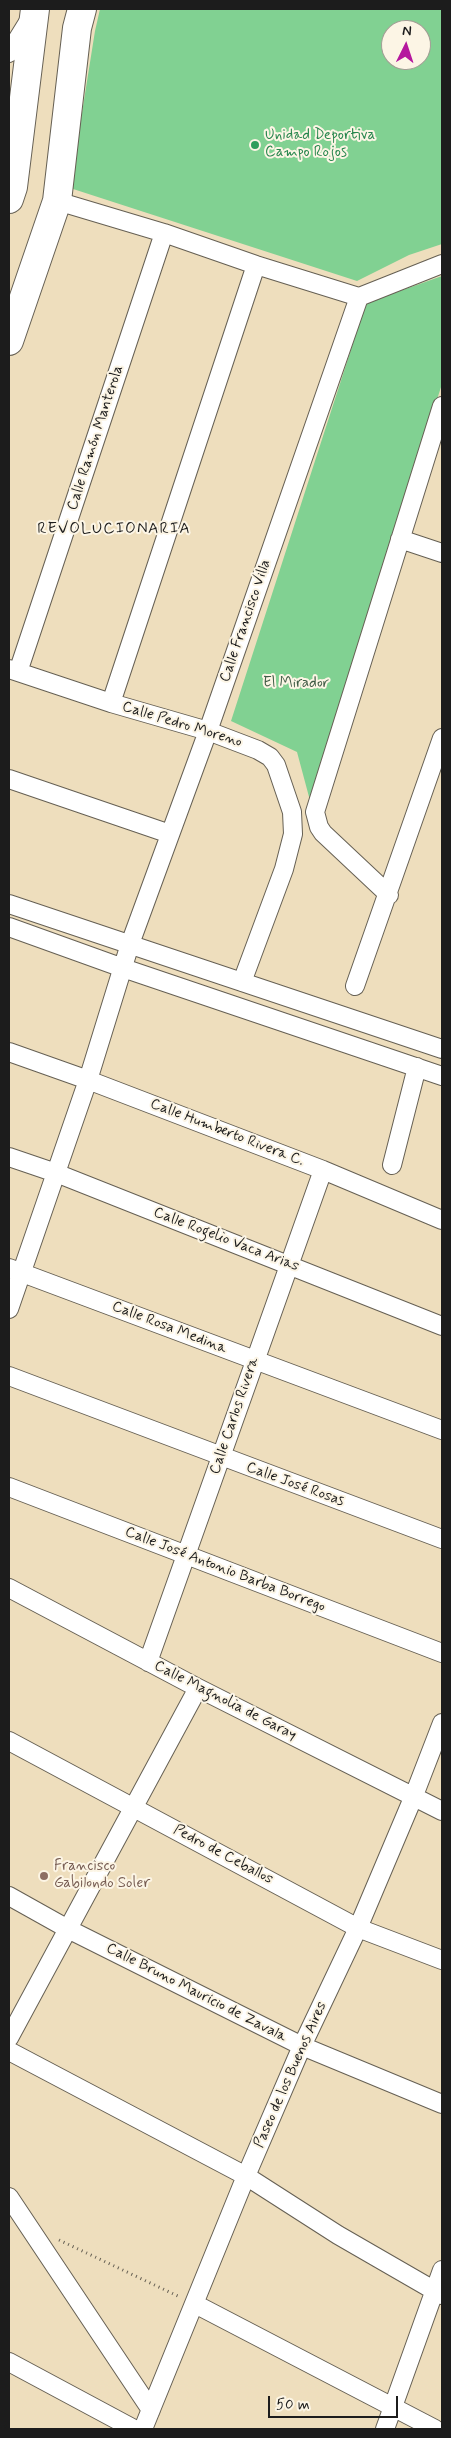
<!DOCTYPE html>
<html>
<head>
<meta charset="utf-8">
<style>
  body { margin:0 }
  #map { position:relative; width:451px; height:2438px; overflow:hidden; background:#eedebd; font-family:Mynerve,sans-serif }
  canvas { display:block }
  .frame { position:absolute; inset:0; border:10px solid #1c1c1c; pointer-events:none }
  .north { position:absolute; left:381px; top:20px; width:50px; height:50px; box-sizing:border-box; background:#fcf5e5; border:1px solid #a29e95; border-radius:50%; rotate:4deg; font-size:14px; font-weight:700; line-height:20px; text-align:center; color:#1c1c1c }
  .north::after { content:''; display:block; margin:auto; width:18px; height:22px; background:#b5179e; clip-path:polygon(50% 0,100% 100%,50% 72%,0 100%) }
  .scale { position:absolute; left:268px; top:2396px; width:130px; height:22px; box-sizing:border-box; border:2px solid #1c1c1c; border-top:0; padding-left:6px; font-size:15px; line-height:18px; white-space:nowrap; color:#1c1c1c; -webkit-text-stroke:4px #fcf5e5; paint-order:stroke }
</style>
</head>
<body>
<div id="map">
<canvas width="451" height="2438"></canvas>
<div class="frame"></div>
<div class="north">N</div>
<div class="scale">50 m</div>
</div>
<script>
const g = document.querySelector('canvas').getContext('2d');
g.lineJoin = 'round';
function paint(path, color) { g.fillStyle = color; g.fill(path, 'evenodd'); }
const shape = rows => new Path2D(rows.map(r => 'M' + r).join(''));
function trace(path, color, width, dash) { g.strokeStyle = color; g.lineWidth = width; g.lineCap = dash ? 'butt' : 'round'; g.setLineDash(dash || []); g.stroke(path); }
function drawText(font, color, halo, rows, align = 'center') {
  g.font = font + ' Mynerve,sans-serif'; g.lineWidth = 4; g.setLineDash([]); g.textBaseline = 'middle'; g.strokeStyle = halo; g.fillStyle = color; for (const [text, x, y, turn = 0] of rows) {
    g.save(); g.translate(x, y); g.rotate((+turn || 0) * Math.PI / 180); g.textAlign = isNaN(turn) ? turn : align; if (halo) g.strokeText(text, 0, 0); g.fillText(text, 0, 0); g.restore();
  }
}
const green = shape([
  [100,9,442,9,442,244,409,255,357,281,70,188,95,31],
  [391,30,421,30,421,60,391,60],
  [442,276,442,384,394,533,312,808,297,752,231,721,366,303]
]);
const path = shape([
  [59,2240,180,2297]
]);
const street = shape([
  [9,53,30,19],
  [57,201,164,233,256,265,359,297,442,264],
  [400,539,442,553],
  [9,669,111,703,208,731,258,750,270,757,276,765,292,812,293,834,284,869,242,982],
  [18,672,164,233],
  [111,703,256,265],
  [9,779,170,834],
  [389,895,323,833,319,827,315,812,442,406],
  [9,904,442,1049],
  [9,927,123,968,442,1076],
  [355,986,442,738],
  [9,1052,88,1080,323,1170,442,1220],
  [9,1157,56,1173,442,1326],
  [392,1165,417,1067],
  [9,1268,442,1430],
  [9,1309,88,1080,130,944,208,731,359,297],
  [9,1376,442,1539],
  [9,1487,442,1653],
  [9,1588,198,1688,442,1811],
  [148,1662,323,1170],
  [9,1741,358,1928,442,1960],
  [9,1896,68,1929,302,2046,442,2104],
  [9,2038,198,1688],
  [9,2051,246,2176,338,2235,442,2295],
  [9,2197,151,2410],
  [195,2304,435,2429],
  [9,2362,134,2429],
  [143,2429,246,2176,302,2046,358,1928,413,1798,442,1723],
  [385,2429,442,2270]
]);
const primary = shape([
  [9,199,13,187,35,9],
  [9,341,57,201,77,28,82,9]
]);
const markers = [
  [255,145,5,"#2e9e5b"],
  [44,1876,5,"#8d6e63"]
];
const leisureNames = [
  ["Unidad Deportiva",265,136],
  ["Campo Rojos",265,153]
];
const streetNames = [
  ["Calle Ramón Manterola",96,438,-72],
  ["Calle Francisco Villa",246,621,-71],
  ["Calle Pedro Moreno",182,725,17],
  ["Calle Humberto Rivera C.",227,1133,21],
  ["Calle Rogelio Vaca Arias",226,1240,21],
  ["Calle Rosa Medina",169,1328,21],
  ["Calle Carlos Rivera",235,1416,-71],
  ["Calle José Rosas",295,1485,20],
  ["Calle José Antonio Barba Borrego",225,1570,21],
  ["Calle Magnolia de Garay",225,1701,27],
  ["Pedro de Ceballos",223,1855,28],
  ["Calle Bruno Mauricio de Zavala",196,1993,27],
  ["Paseo de los Buenos Aires",291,2075,-66]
];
const parkNames = [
  ["El Mirador",296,684]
];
const educationNames = [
  ["Francisco",54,1867],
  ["Gabilondo Soler",54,1884]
];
const neighbourhoodNames = [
  ["REVOLUCIONARIA",114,530]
];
paint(green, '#81d192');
trace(street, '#666054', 20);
trace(primary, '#666054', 30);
trace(path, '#666054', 3, [1, 4]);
trace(street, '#fff', 18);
trace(primary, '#fff', 28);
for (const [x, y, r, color] of markers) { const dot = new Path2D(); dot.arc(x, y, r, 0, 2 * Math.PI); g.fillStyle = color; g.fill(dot); trace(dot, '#fcf5e5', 2); }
drawText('15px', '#27864d', '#fcf5e5', leisureNames, 'left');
drawText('15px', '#1c1c1c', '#fcf5e5', streetNames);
drawText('15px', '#3f5b45', '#fcf5e5', parkNames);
drawText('15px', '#785e54', '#fcf5e5', educationNames, 'left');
g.letterSpacing = '1px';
drawText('16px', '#1c1c1c', '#fcf5e5', neighbourhoodNames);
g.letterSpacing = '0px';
</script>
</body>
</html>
